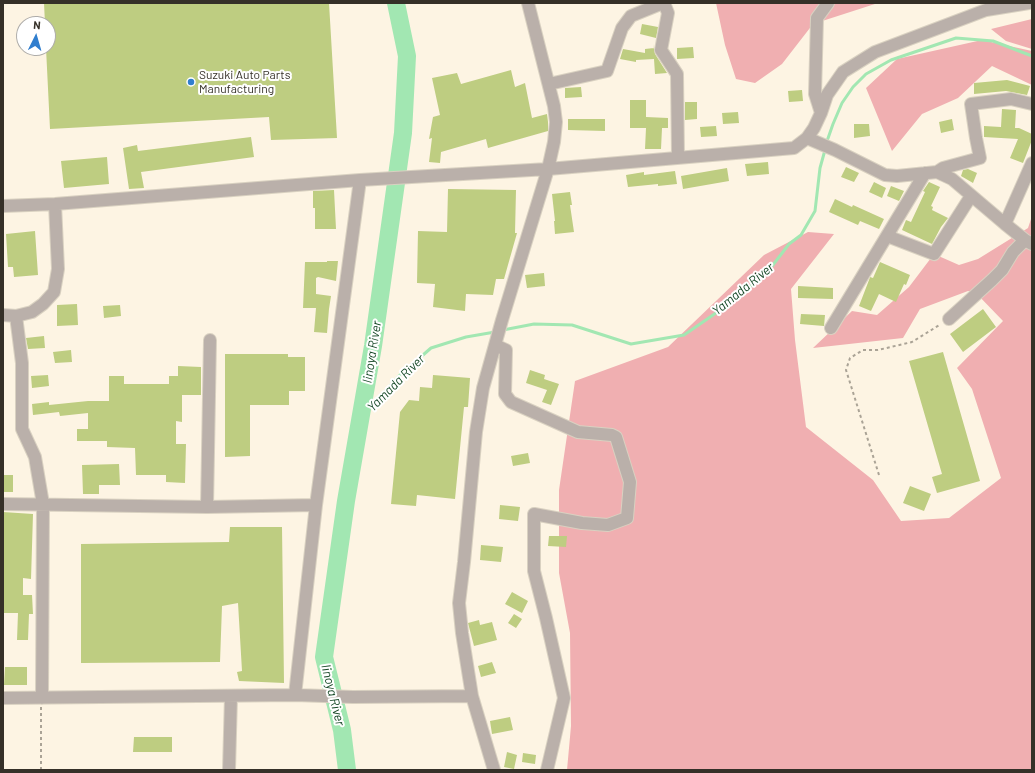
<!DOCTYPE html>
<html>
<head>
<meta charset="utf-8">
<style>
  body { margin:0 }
  #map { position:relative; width:1035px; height:773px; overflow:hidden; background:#fdf4e3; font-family:Barlow,sans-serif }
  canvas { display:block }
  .frame { position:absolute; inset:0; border:4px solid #353028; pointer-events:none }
  .north { position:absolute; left:16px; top:16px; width:40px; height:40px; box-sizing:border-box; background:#fff; border:1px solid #aeaca9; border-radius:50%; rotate:5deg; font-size:11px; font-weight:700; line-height:16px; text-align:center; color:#353028 }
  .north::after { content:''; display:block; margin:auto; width:14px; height:18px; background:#307ece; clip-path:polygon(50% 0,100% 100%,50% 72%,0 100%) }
</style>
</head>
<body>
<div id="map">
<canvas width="1035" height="773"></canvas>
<div class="frame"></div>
<div class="north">N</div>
</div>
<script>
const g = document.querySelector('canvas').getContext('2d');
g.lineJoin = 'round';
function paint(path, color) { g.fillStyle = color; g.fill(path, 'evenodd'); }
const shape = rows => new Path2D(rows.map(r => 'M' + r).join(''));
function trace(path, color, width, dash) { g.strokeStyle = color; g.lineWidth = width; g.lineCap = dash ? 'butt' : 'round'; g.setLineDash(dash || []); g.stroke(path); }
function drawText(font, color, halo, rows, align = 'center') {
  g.font = font + ' Barlow,sans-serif'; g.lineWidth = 4; g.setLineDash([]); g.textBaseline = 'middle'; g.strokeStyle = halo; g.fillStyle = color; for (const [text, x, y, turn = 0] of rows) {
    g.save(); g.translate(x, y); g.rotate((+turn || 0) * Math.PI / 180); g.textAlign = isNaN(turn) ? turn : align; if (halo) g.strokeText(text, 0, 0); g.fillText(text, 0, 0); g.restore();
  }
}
const green = shape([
  [716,3,878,3,813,24,782,64,755,83,736,79,725,45],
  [1032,19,1032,49,1006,41,991,29],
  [982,40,1032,51,1032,85,992,66,958,98,922,114,892,151,866,88,897,59],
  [1032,216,1032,770,567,770,571,726,570,633,559,573,559,490,575,381,668,347,764,255,808,232,834,234,791,289,795,340,806,427,873,480,901,521,949,518,1001,478,972,389,957,368,1003,321,975,292,968,291,920,309,903,338,813,348,852,311,877,315,909,287,934,254,959,265,978,259,1028,228]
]);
const stream = shape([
  [826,144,833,124,842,103,853,87,866,74,891,60,956,38,993,41,1032,56],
  [503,330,534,324,572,325,631,344,684,335,716,313,766,274,789,244,801,235,815,211,820,168,825,150],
  [361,418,399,376,431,348,466,337,495,332]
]);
const river = shape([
  [347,770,342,730,324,657,346,501,373,346,403,133,407,56,396,3]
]);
const building = shape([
  [44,3,329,3,337,138,271,140,269,117,50,129,46,48,48,48,48,24,45,24],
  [642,24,658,27,656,38,640,34],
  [653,44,655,54,667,73,655,74,654,59,636,60,636,62,620,59,623,49,645,53,645,49,654,48],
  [693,47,694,58,677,59,677,48],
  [511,70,515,87,525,83,532,118,547,114,548,122,548,131,488,148,486,139,441,152,440,163,429,162,432,138,429,139,433,117,440,115,432,78,457,73,461,84],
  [1007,80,1030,86,1027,95,1006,91,974,94,974,83],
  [581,87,582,97,565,98,565,88],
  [802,90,803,101,789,102,788,91],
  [630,100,646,100,646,117,668,118,668,128,662,128,661,149,645,149,646,128,630,128],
  [685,102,697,102,697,119,685,120],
  [1002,109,1016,110,1015,128,1019,128,1032,134,1032,140,1023,163,1010,158,1018,139,984,137,984,126,1001,127],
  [738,112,739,123,723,124,722,113],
  [568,119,605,119,605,131,568,130],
  [952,119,954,130,941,133,939,122],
  [854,124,869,124,870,136,854,138],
  [716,126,717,136,701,137,700,127],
  [251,137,254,157,141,172,144,188,129,189,123,148,137,145,138,151],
  [107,157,109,184,64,188,61,161],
  [768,162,769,174,747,176,745,164],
  [846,167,859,173,854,182,841,177],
  [727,168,729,181,683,189,681,176],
  [968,169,977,173,973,183,961,176,963,170],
  [675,171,677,184,658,186,658,184,628,187,626,175,644,172,644,175],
  [874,182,886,188,882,198,869,192],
  [929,182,940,187,931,206,933,207,932,210,948,218,941,227,932,244,902,230,906,220,911,222,925,192,923,191],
  [891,186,904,191,899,201,887,196],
  [448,189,516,190,515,233,517,233,504,279,496,279,493,295,466,294,465,311,433,307,435,284,417,283,418,231,447,232],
  [334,190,336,229,315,229,315,208,313,208,313,191],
  [570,192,572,205,570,205,574,232,555,234,554,221,555,221,552,194],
  [835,199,852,207,853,205,884,219,879,229,860,221,858,225,829,212],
  [35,231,38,275,14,277,13,267,8,267,6,234],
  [327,261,338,261,336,281,318,277,316,278,316,294,331,296,329,309,327,333,314,332,316,308,303,308,305,262,327,262],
  [880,262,910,275,906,285,904,284,896,302,879,294,871,311,859,306,869,280,870,277,873,278],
  [544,273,545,286,527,288,525,275],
  [798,286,833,288,833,299,798,298],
  [77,304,78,325,57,326,57,305],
  [120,305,121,316,104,318,103,306],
  [983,309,996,327,963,352,950,334],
  [801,314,825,315,824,326,800,324],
  [44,336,45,348,28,349,26,338],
  [71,350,72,362,55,363,53,352],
  [943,352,980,481,937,493,932,477,942,474,909,361],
  [225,354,288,354,288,357,305,357,305,391,289,391,289,405,250,405,250,456,225,457],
  [178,366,201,367,201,395,182,395,182,422,176,421,176,444,186,444,185,483,166,482,166,475,136,475,135,448,107,447,107,441,77,441,77,429,88,429,88,413,60,416,59,412,33,415,32,404,49,402,49,405,88,401,109,401,109,376,124,376,124,384,169,384,169,376,178,376],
  [530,370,545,375,544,379,559,384,551,405,542,402,547,390,526,383],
  [48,375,49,386,32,388,31,376],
  [433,375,470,378,468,407,464,407,455,499,417,495,416,506,391,504,400,412,409,400,419,401,420,387,432,388],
  [528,453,530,463,513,466,511,456],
  [119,464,120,485,99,485,99,494,83,494,82,465],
  [3,475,13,475,13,492,3,492],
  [910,486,931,494,924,511,903,503],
  [500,505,520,507,518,521,499,519],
  [3,512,33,514,31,579,23,578,23,595,32,595,33,614,29,614,28,640,17,640,18,613,3,613],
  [230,527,282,527,284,683,239,681,237,672,242,671,238,603,222,606,220,662,81,663,81,544,229,542],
  [549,536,567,536,566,547,548,546],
  [481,545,503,547,501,562,480,560],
  [512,592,528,601,522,613,505,604],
  [514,614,522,619,516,628,508,623],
  [479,620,480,625,492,622,497,640,474,646,468,623],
  [492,662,496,673,481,677,478,666],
  [5,667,27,667,27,685,4,685],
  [510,717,513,730,492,734,490,721],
  [134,737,172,737,172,752,133,752],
  [507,752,517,755,514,769,504,767],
  [523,753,536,755,535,764,522,762]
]);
const path = shape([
  [879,475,846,370,850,358,863,350,878,350,912,342,941,324],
  [41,770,41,707]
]);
const minor = shape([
  [664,3,668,13,661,50,677,74,678,158],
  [549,84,607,71,622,28,631,16,663,3],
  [821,113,815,94,817,18,828,3],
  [807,138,835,150,885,175,897,176,937,172,952,179,1005,224,1025,240,1032,244],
  [937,172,943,168,980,158,976,138,971,104,1011,99,1032,104],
  [3,206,55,204,360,180,548,169,794,148,807,138,814,128,821,113,827,95,843,72,875,52,986,10,1029,3],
  [1005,224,1032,163],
  [887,236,934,254,971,196],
  [3,315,16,316],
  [949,319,992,280,1002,270,1013,252,1025,240],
  [831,328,925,173],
  [495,345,506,350,505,394,511,402,578,432,612,435,616,437,630,482,627,518,608,525,582,523,534,514,534,571,546,618,564,698,547,770],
  [3,504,207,507,316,505],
  [207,507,210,340],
  [295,695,316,505,360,180],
  [3,698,295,695,353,697,472,696],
  [42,698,43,504,35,457,22,429,22,363,16,316,32,312,43,304,54,292,58,269,55,204],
  [229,770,231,696],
  [494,770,472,696,462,633,459,603,464,562,476,432,483,388,502,320,548,169,554,142,556,122,554,106,528,3]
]);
const markers = [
  [191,82,4,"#307ece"]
];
const poiNames = [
  ["Suzuki Auto Parts",199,75],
  ["Manufacturing",199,89]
];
const waterNames = [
  ["Yamada River",743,289,-39],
  ["Iinoya River",372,352,-81],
  ["Yamada River",396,383,-45],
  ["Iinoya River",333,695,76]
];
paint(green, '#f0afb1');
trace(stream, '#a2e7b2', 3);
trace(river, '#a2e7b2', 18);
paint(building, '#becd81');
trace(minor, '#d9d1c1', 14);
trace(path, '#aaa396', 2, [3, 3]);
trace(minor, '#bab0aa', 12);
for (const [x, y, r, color] of markers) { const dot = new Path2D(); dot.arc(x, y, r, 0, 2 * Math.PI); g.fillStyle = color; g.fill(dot); trace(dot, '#fff', 1.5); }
drawText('12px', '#353028', '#fff', poiNames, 'left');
drawText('italic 13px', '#164826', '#fff', waterNames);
</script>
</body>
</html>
